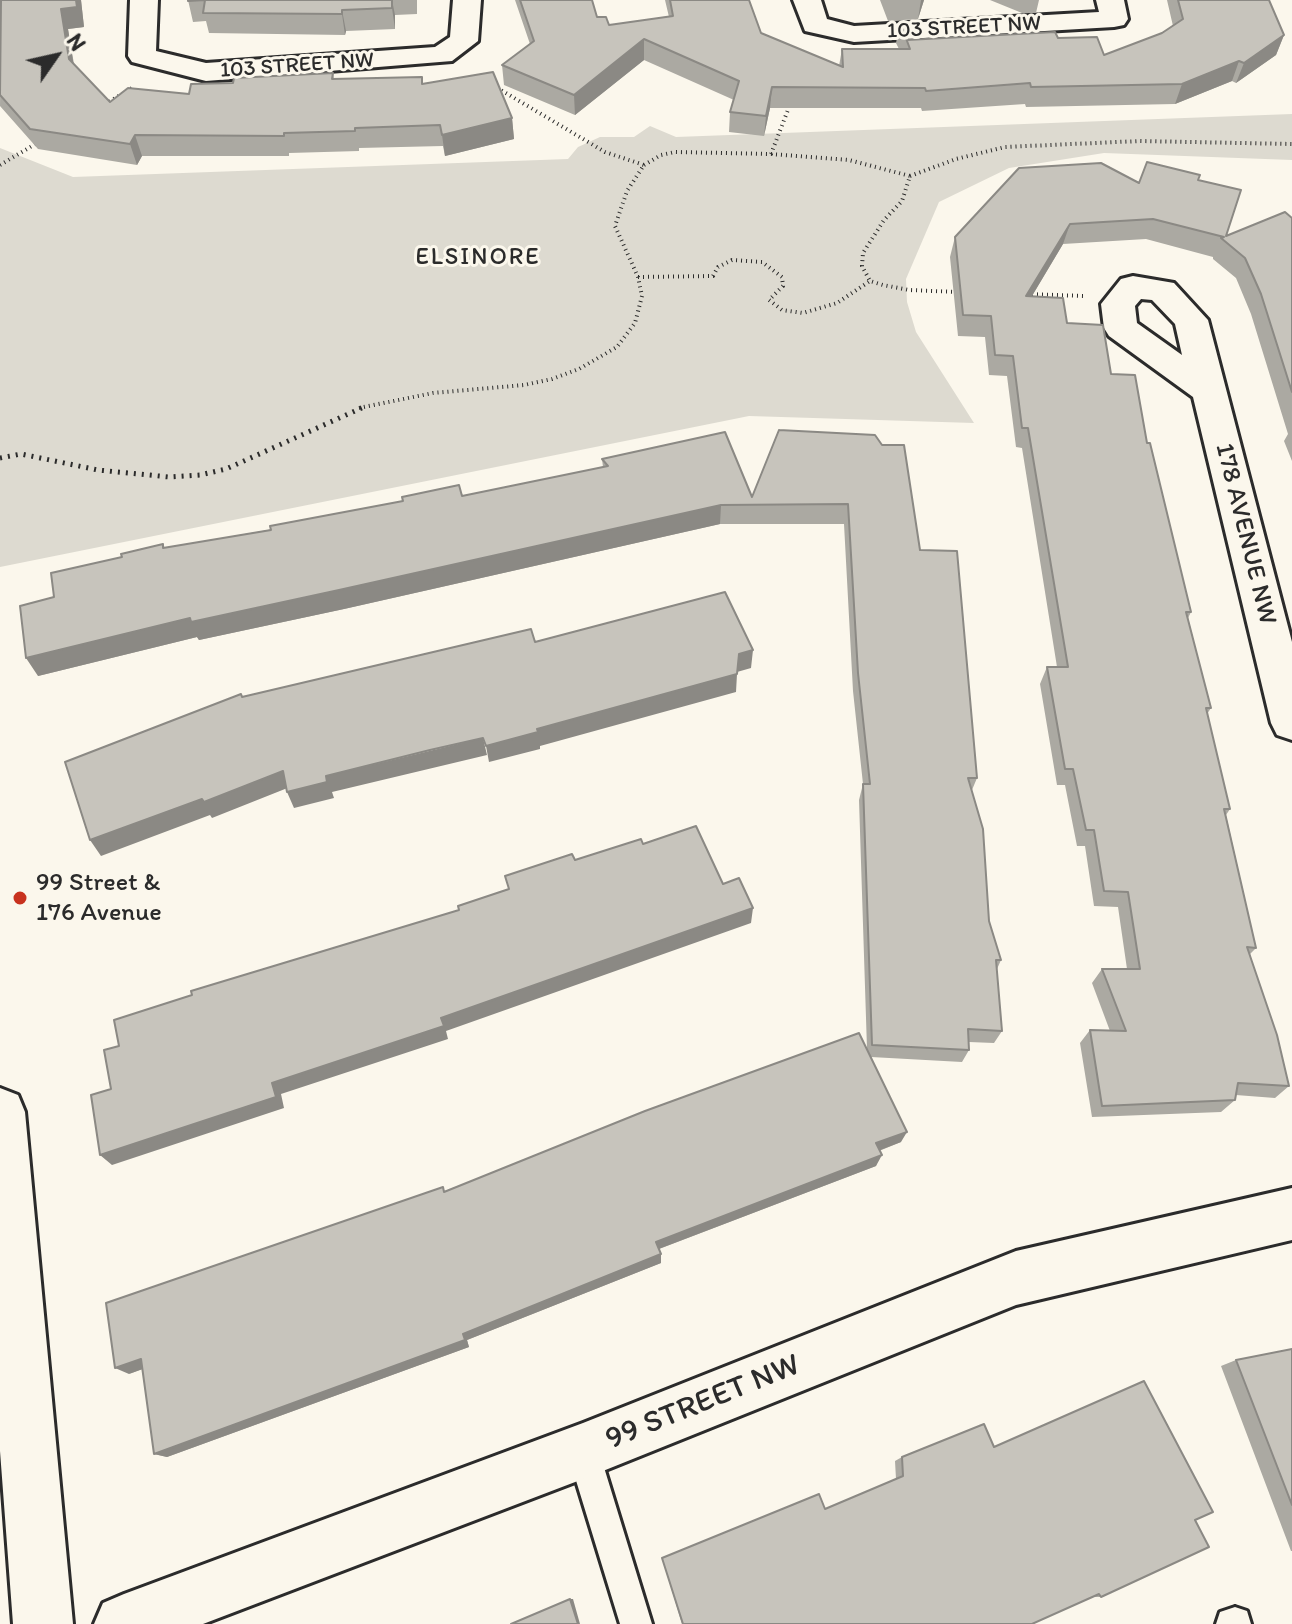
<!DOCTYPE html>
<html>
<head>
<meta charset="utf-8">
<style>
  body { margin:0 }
  #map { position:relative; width:1292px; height:1624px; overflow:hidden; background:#fbf7ec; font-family:Itim,sans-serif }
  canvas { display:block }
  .north { position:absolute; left:16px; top:16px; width:80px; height:80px; -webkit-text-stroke:6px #fbf7ec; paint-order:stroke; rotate:56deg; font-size:22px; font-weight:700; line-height:32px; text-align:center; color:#2b2b2b }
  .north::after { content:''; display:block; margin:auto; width:28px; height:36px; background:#2b2b2b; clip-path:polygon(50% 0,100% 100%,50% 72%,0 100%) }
</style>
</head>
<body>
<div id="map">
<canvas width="1292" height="1624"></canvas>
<div class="north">N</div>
</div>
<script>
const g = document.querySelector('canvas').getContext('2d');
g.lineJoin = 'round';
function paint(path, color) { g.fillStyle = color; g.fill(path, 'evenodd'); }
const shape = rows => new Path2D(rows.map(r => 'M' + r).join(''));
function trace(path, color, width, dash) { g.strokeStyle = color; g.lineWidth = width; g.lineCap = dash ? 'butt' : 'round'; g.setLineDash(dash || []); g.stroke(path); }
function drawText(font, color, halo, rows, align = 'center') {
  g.font = font + ' Itim,sans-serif'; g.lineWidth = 6; g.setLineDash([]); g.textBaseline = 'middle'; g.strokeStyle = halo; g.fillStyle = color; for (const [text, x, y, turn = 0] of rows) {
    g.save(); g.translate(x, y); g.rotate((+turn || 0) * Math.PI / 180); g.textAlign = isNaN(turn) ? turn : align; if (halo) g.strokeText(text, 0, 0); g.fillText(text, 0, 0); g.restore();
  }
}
const green = shape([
  [1292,114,1292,160,1104,153,1009,168,939,202,906,279,907,302,916,332,974,423,749,416,0,567,0,148,73,177,568,159,578,147,600,137,634,137,650,126,676,137]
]);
const pathFar1 = shape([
  [105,104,134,87],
  [771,154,849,160,910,176,902,201,884,220,863,253,862,266,870,281,883,285,909,290,957,292],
  [0,165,37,143],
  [644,165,661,155,675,152,771,154,791,102],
  [910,176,956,159,1005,147,1140,141,1292,144],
  [638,277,713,276,718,267,732,260,762,262,782,277,783,286,769,300,782,310,803,313,837,303,870,281],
  [1027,294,1085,296],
  [359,408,433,393,524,385,552,379,579,369,617,347,635,323,642,296,638,277,615,226,627,191,644,165,605,152,494,86]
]);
const path = shape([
  [0,458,21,454,98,470,169,477,200,475,226,469,366,406]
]);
const lane = shape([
  [583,1435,594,1440,599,1451,652,1624,620,1624,567,1451,572,1440,583,1435],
  [1235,1607,1247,1611,1251,1624,1216,1624,1220,1612,1235,1607]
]);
const street = shape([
  [130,0,158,0,156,51,206,63,435,47,450,37,453,0,481,0,478,41,452,61,206,81,132,62,128,56,130,0],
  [793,0,821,0,827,19,854,26,1099,12,1096,0,1124,0,1128,19,1124,25,1114,27,854,42,805,31,793,0],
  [1133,276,1174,283,1208,320,1292,642,1292,740,1277,735,1271,723,1193,397,1109,336,1104,328,1101,304,1121,279,1133,276],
  [1141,299,1152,300,1175,324,1182,355,1137,323,1135,306,1141,299]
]);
const secondary = shape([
  [0,1088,18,1095,25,1112,73,1624,13,1624,0,1451,0,1088],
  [1292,1188,1292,1240,1016,1305,583,1479,203,1624,94,1624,103,1603,124,1594,583,1423,1016,1251,1292,1188]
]);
const wall = shape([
  [1,0,81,0,84,27,68,29,74,64,110,102,189,94,233,83,333,73,334,79,423,83,512,118,514,139,445,156,443,146,359,148,359,151,289,153,289,156,142,156,137,165,38,149,0,106],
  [188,0,417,0,417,14,395,15,395,29,346,31,345,35,209,33,206,21,193,22],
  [515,0,592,0,597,17,609,25,669,17,665,0,749,0,761,33,839,66,842,49,899,49,896,43,900,22,910,40,1058,38,1104,55,1162,33,1173,26,1167,0,1269,0,1284,35,1276,55,1236,83,1232,81,1175,104,1026,107,1025,104,922,111,921,108,770,108,764,136,729,132,730,112,734,100,644,60,575,115,504,85,502,65,530,44],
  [880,0,924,0,918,19,888,21],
  [990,0,1039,0,1036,13,1022,13],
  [1198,180,1226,236,1292,218,1292,461,1284,441,1288,434,1251,314,1236,278,1213,259,1213,257,1146,239,1063,244,1032,296,1067,323,1111,374,1147,443,1191,612,1188,618,1211,708,1207,714,1230,809,1226,815,1256,948,1250,954,1289,1086,1275,1098,1236,1095,1235,1100,1221,1112,1092,1117,1080,1043,1090,1030,1110,1031,1092,983,1102,969,1127,969,1118,907,1094,906,1085,846,1077,846,1065,785,1057,785,1040,684,1047,667,1057,667,1022,448,1016,447,1007,376,989,375,985,337,958,336,950,257,955,237,1139,183],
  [779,430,920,550,977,778,972,790,989,921,1001,960,997,969,1002,1031,994,1043,969,1042,969,1050,962,1062,871,1057,901,1142,879,1151,876,1166,659,1249,661,1263,467,1340,469,1347,167,1457,154,1454,142,1369,129,1374,445,1191,867,1049,859,800,863,784,853,691,844,524,720,524,344,609,199,640,197,637,38,676,54,597,122,557,163,544,165,548,462,496,603,467,602,459,752,497],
  [1292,1349,1292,1551,1291,1551,1221,1366,1236,1360],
  [994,1447,1195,1520,1101,1597,1092,1597,1032,1624,682,1624,662,1558,825,1509,896,1479,895,1461,902,1457]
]);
const shadedWall = shape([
  [76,0,81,0,84,27,68,29,76,80,69,59,61,9],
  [392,0,395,15,395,29,392,8],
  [921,0,924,0,918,19],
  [342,10,346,31,345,35,342,14],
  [1284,35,1276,55,1236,83,1244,63],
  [644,39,644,60,575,115,574,95],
  [1239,61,1232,81,1175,104,1182,84],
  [772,87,770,108,764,136,766,116],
  [512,118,514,139,445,156,442,135],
  [135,135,142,156,137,165,130,144],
  [1070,224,1063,244,1020,316,1026,296],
  [721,505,720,524,344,609,199,640,197,637,38,676,26,658,190,618],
  [753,650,751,668,737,672,739,654],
  [737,674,736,692,540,746,540,749,489,762,486,746,537,729],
  [483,738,487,755,332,792,334,798,294,808,287,792,326,776],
  [283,771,290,787,212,818,210,815,101,856,90,840,202,799],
  [753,908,751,923,446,1031,448,1039,281,1094,284,1108,112,1165,100,1155,272,1083,441,1018],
  [907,1132,901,1142,870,1154,876,1143],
  [882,1155,876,1166,656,1250,656,1242],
  [661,1254,661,1263,467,1340,469,1347,167,1457,154,1454,463,1334],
  [141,1359,154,1365,129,1374,115,1368],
  [570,1599,573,1599,580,1624,578,1624]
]);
const building = shape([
  [1,0,76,0,77,7,61,9,69,59,110,102,128,88,189,94,191,84,233,83,234,78,333,73,332,79,422,77,422,84,493,72,512,118,442,135,440,125,355,128,355,131,284,133,284,136,135,135,130,144,30,129,0,95,1,0],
  [188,0,392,0,392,8,342,10,342,14,203,13,205,0,188,1,188,0],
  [520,0,592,0,597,17,606,17,609,25,673,16,670,0,749,0,761,33,843,67,842,49,910,49,900,22,913,22,907,40,1055,32,1058,38,1097,37,1104,55,1162,33,1183,19,1178,0,1269,0,1284,35,1244,63,1239,61,1182,84,1031,87,1030,83,926,91,925,88,772,87,766,116,730,112,739,81,644,39,574,95,502,65,534,41,520,0],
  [1147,162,1200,175,1198,180,1241,190,1226,236,1285,212,1292,218,1292,392,1261,294,1245,258,1221,238,1224,237,1153,219,1070,224,1026,296,1063,298,1067,323,1103,325,1111,374,1135,375,1147,443,1150,443,1191,612,1186,612,1211,708,1206,708,1230,809,1224,809,1256,948,1247,947,1277,1035,1289,1086,1238,1083,1235,1100,1102,1106,1090,1030,1126,1031,1102,969,1140,969,1128,892,1104,891,1094,830,1086,830,1073,769,1065,769,1047,667,1068,667,1028,428,1022,428,1013,356,995,355,991,316,963,315,955,237,1019,168,1101,163,1139,183,1147,162],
  [779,430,875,435,882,445,904,445,920,550,957,551,977,778,968,778,983,829,989,921,1001,960,996,960,1002,1031,968,1029,969,1050,872,1045,863,784,870,784,858,673,848,504,721,505,339,590,191,622,190,618,26,658,20,606,54,597,51,573,122,557,121,554,163,544,163,548,271,530,270,526,403,501,402,497,459,485,462,496,608,466,602,459,725,432,752,497,779,430],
  [725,592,753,650,739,654,737,674,537,729,538,732,486,746,483,738,430,750,326,776,327,782,287,792,283,771,204,802,202,799,90,840,65,762,241,694,242,697,531,629,535,642,725,592],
  [696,826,723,884,739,878,753,908,441,1018,444,1026,272,1083,276,1097,100,1155,91,1095,111,1089,104,1050,119,1046,114,1020,192,995,191,991,459,910,458,906,509,889,505,876,572,854,575,860,641,839,643,844,696,826],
  [859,1033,907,1132,876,1143,882,1155,656,1242,661,1254,463,1334,465,1340,154,1454,141,1359,115,1368,106,1303,443,1187,444,1192,645,1111,859,1033],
  [1292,1349,1292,1505,1236,1360,1292,1349],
  [1144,1381,1213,1512,1195,1520,1209,1547,1101,1597,1099,1594,1032,1624,683,1624,662,1558,819,1494,825,1509,903,1476,902,1457,984,1424,994,1447,1144,1381],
  [570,1599,578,1624,511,1624,570,1599]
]);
const markers = [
  [20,898,8,"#c8321e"]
];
const farStreetnames = [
  ["103 STREET NW",964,28,-3],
  ["103 STREET NW",297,66,-4]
];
const farNeighbourhoodnames = [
  ["ELSINORE",478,258]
];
const streetNames = [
  ["178 AVENUE NW",1245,534,76]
];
const poiNames = [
  ["99 Street &",36,883],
  ["176 Avenue",36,913]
];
const nearStreetnames = [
  ["99 STREET NW",703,1403,-22]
];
paint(green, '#dddad0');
trace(lane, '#2b2b2b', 6);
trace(street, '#2b2b2b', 6);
trace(secondary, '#2b2b2b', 6);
trace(pathFar1, '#2b2b2b', 4, [1, 4]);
trace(path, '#2b2b2b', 5, [2, 6]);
paint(lane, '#fbf7ec');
paint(street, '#fbf7ec');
paint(secondary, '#fbf7ec');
paint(wall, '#aba9a2');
paint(shadedWall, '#8b8984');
paint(building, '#c7c4bc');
trace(building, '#8b8984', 2);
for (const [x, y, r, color] of markers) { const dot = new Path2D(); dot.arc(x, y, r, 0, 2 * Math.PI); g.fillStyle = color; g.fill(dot); trace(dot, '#fbf7ec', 3); }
drawText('22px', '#2b2b2b', '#fbf7ec', farStreetnames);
g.letterSpacing = '2px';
drawText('24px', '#2b2b2b', '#fbf7ec', farNeighbourhoodnames);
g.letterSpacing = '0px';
drawText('26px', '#2b2b2b', '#fbf7ec', streetNames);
drawText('26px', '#2b2b2b', '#fbf7ec', poiNames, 'left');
drawText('32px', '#2b2b2b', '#fbf7ec', nearStreetnames);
</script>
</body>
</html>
